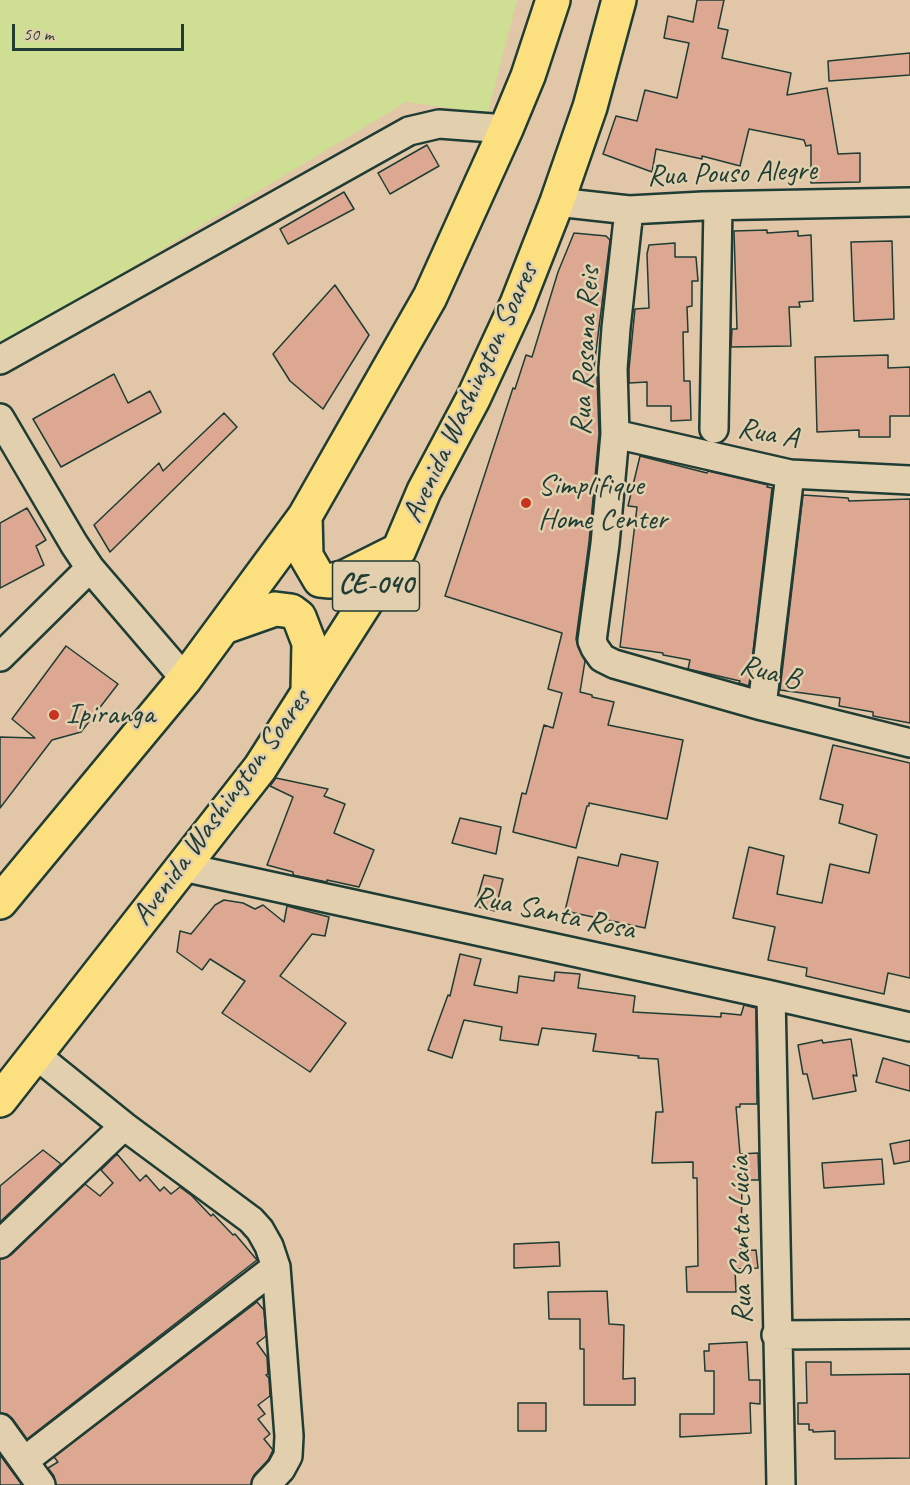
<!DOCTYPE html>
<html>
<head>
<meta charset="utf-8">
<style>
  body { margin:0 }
  #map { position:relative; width:910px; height:1485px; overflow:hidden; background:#e1c7a7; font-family:Caveat,sans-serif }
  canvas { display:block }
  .scale { position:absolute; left:12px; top:24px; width:172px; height:27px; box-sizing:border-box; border:3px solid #1f3d34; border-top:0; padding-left:8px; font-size:18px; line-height:21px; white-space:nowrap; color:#1f3d34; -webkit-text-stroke:4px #e2cfad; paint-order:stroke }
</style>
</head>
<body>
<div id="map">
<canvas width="910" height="1485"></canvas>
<div class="scale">50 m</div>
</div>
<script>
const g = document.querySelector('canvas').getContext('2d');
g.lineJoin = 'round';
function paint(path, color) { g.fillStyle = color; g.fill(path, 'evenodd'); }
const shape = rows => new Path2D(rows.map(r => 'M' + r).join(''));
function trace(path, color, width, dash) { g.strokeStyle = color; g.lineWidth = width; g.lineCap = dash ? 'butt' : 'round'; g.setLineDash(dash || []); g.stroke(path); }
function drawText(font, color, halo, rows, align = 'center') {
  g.font = font + ' Caveat,sans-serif'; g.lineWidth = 5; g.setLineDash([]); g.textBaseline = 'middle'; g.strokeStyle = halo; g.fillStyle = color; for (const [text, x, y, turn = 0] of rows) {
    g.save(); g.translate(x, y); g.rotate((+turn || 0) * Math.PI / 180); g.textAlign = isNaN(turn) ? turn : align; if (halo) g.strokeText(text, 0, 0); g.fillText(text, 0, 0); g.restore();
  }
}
const green = shape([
  [0,0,517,0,488,113,406,102,0,347]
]);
const building = shape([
  [697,0,724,0,718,28,728,30,722,58,791,73,787,95,827,88,838,154,860,153,860,182,811,183,811,145,806,146,804,140,749,129,740,166,702,156,702,159,656,149,652,172,603,154,616,116,637,121,645,90,677,98,689,43,664,38,668,16,693,22,697,0],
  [910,53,910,75,829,81,828,61,910,53],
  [427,145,439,166,390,194,378,173,427,145],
  [344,192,354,209,288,244,280,229,344,192],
  [767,230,767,233,798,231,798,236,811,235,813,301,799,302,800,307,789,307,791,346,731,347,732,329,737,329,734,231,767,230],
  [574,233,606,236,610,240,593,375,597,376,599,434,589,542,576,639,578,647,585,661,580,692,592,695,592,697,614,702,608,725,683,740,667,819,589,803,589,806,587,806,576,848,513,832,522,793,526,794,544,725,553,728,562,693,548,689,562,633,445,596,513,388,515,389,526,355,532,357,558,272,574,233],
  [892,241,894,319,854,321,851,242,892,241],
  [675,243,675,257,696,257,698,281,692,281,692,306,687,307,688,332,683,332,684,381,690,381,691,420,671,421,671,406,647,406,647,382,629,383,629,369,635,309,649,308,647,254,649,245,675,243],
  [335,285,369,335,323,409,290,381,273,354,335,285],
  [888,355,888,368,910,367,910,416,890,416,890,437,859,437,859,430,817,432,815,357,888,355],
  [114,374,128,403,150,391,161,412,61,467,33,419,114,374],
  [224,413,237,427,110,552,94,525,159,463,163,471,224,413],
  [640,456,707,473,708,471,768,485,767,487,772,488,749,686,739,683,740,681,688,669,690,660,663,655,663,653,620,647,637,507,628,506,640,456],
  [803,495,848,498,849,501,910,499,910,723,873,716,873,712,839,706,840,698,780,690,803,495],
  [27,508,46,540,36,546,44,565,0,588,0,523,27,508],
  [66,646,118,684,81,732,52,740,0,808,0,737,35,738,12,719,66,646],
  [833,745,910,763,910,978,888,973,884,994,806,976,807,968,768,960,775,927,733,918,749,847,784,856,777,894,822,903,830,864,869,873,877,835,839,823,843,805,820,799,833,745],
  [276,778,328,789,324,796,345,804,334,833,374,850,359,887,327,880,327,882,293,875,293,872,267,865,293,797,270,786,276,778],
  [460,818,501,827,496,854,452,843,460,818],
  [621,854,658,862,645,928,565,911,578,857,618,866,621,854],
  [484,875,503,879,495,911,475,906,484,875],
  [224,900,243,903,255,909,263,905,284,922,287,906,329,917,325,936,312,934,280,976,346,1023,310,1072,222,1013,245,981,210,959,202,970,177,952,180,931,191,934,215,905,224,900],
  [460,954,481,959,474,985,517,993,519,976,554,981,555,972,580,974,578,988,635,996,633,1012,721,1017,721,1013,741,1015,744,1005,756,1008,757,1104,740,1104,740,1107,736,1107,740,1154,758,1153,759,1180,742,1180,741,1251,756,1250,758,1268,735,1269,736,1292,687,1292,686,1267,698,1266,697,1178,693,1178,693,1162,652,1163,656,1112,663,1112,658,1059,638,1058,639,1056,593,1051,596,1034,542,1028,538,1045,500,1040,502,1027,464,1020,452,1058,428,1050,448,995,450,996,460,954],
  [851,1039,857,1076,853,1075,856,1091,813,1099,807,1074,803,1074,798,1045,822,1040,823,1043,851,1039],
  [883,1058,910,1066,910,1091,876,1082,883,1058],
  [910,1140,910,1161,894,1164,890,1144,910,1140],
  [43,1150,61,1164,0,1222,0,1186,43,1150],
  [117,1154,140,1181,146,1175,160,1191,164,1187,171,1194,180,1187,192,1196,211,1216,213,1214,233,1235,235,1234,257,1260,27,1439,12,1418,7,1414,0,1413,0,1259,11,1255,85,1184,100,1196,113,1183,101,1170,117,1154],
  [882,1159,884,1184,824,1188,822,1163,882,1159],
  [559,1242,560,1266,514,1268,514,1244,559,1242],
  [607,1291,609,1324,624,1325,623,1379,635,1378,635,1405,584,1405,584,1349,580,1349,580,1319,549,1319,548,1292,607,1291],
  [257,1302,264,1310,266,1336,257,1343,267,1357,268,1374,266,1375,269,1378,270,1396,258,1405,265,1414,258,1419,270,1434,264,1439,273,1450,268,1460,254,1475,251,1485,56,1485,54,1476,48,1468,58,1462,54,1457,257,1302],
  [747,1342,749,1380,760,1380,760,1404,750,1403,751,1433,680,1437,680,1414,714,1414,714,1371,705,1371,704,1351,709,1351,709,1344,747,1342],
  [806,1362,831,1362,831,1375,910,1374,910,1458,835,1459,835,1431,813,1432,813,1430,809,1430,809,1424,798,1424,798,1403,807,1403,806,1362],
  [518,1403,546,1403,546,1431,518,1431,518,1403],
  [0,1455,22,1485,0,1485,0,1455]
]);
const minor = shape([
  [557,202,629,210,703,206,910,202],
  [629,210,616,328,613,369,615,434,605,544,592,641,595,648,602,658,614,664,762,706,910,743],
  [0,360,409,131,439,124,506,129],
  [0,418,74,544,90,568,185,679],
  [714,429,718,206],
  [615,434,790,474,910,480],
  [0,657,90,568],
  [762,706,790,474],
  [183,867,771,995,910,1027],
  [771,995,781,1485],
  [36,1055,124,1126,251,1220,260,1230,269,1246,276,1267,289,1436,288,1456,281,1469,266,1485],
  [0,1244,124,1126],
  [776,1335,910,1334],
  [0,1428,41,1485],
  [24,1461,276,1267]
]);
const highway = shape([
  [305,516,306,556,320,580,330,581,345,577,399,550],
  [224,627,275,609,291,611,299,617,309,643,308,690],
  [0,902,185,679,305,516,430,297,506,129,528,76,553,0],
  [0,1100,260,768,399,550,424,491,473,399,517,304,557,202,590,107,619,0]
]);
const markers = [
  [526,503,6,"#c8321e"],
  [54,715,6,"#c8321e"]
];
const shields = [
  [376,586,87]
];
const shieldNames = [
  ["CE-040",376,586]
];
const streetNames = [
  ["Rua Pouso Alegre",732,174,-2],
  ["Rua Rosana Reis",586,351,-87],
  ["Avenida Washington Soares",471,393,-65],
  ["Rua A",768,434,11],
  ["Rua B",770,673,15],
  ["Avenida Washington Soares",222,808,-54],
  ["Rua Santa Rosa",554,914,12],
  ["Rua Santa Lúcia",742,1240,-91]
];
const poiNames = [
  ["Simplifique",538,486],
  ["Home Center",538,520],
  ["Ipiranga",66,715]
];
paint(green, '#cede92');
paint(building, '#dda891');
trace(building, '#1f3d34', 1.5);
trace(minor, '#1f3d34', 32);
trace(highway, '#1f3d34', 38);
trace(minor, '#e2cfad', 27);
trace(highway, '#fce080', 33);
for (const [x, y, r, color] of markers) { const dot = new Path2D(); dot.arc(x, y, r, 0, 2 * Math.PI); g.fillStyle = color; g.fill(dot); trace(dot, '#e2cfad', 2); }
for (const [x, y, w] of shields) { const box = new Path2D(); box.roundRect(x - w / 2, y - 25, w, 50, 4.5); g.fillStyle = '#e2cfad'; g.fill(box); trace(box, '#1f3d34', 1.5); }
drawText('bold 28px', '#1f3d34', null, shieldNames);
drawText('30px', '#1f3d34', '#e2cfad', streetNames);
drawText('30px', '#1f3d34', '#e2cfad', poiNames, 'left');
</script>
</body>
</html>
